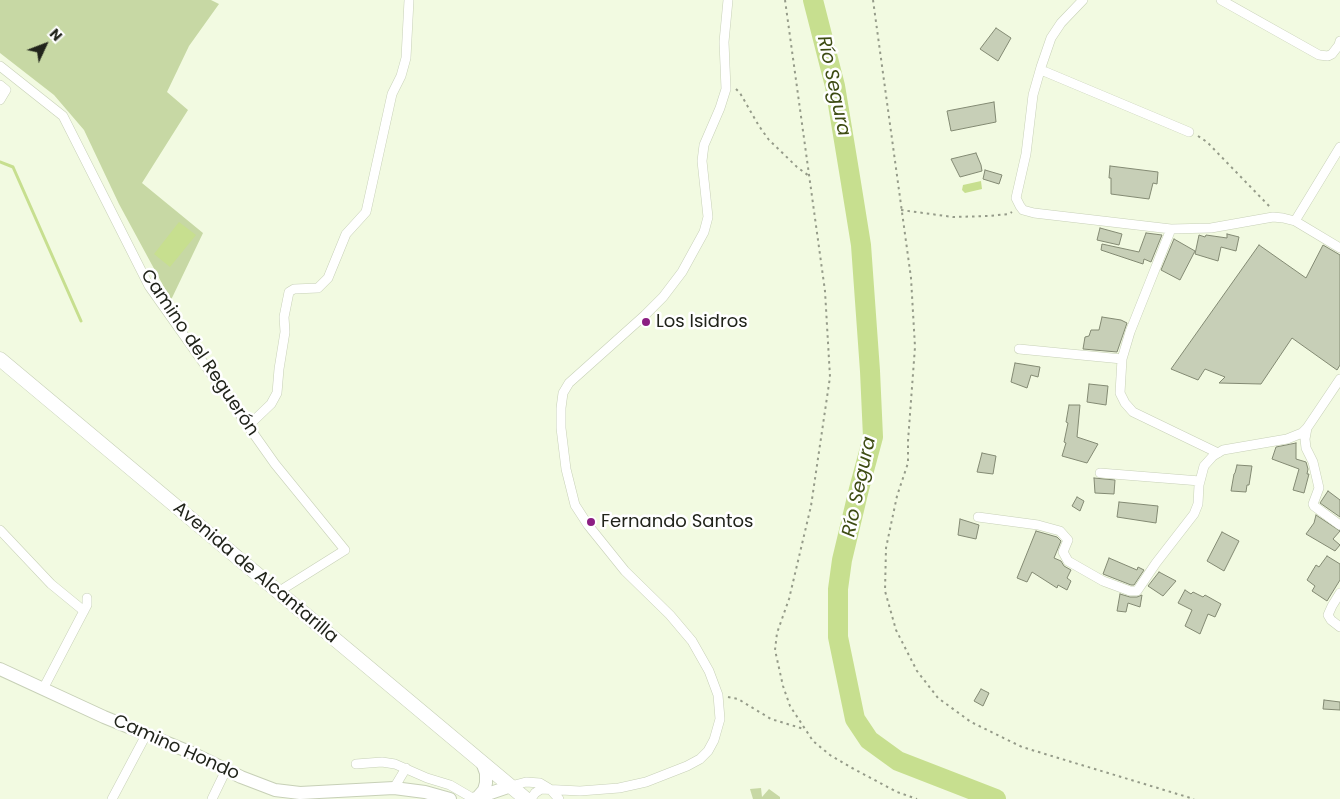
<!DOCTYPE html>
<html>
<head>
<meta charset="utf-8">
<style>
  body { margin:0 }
  #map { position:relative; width:1340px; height:799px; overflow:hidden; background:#f2fae1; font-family:Poppins,sans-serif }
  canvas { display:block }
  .north { position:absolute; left:20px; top:20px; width:50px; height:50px; -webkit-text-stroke:4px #fff; paint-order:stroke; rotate:47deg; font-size:14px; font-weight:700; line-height:20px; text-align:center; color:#21241b }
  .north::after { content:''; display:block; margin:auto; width:18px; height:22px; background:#21241b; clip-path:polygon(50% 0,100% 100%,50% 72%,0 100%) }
</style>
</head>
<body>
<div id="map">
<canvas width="1340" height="799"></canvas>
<div class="north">N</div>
</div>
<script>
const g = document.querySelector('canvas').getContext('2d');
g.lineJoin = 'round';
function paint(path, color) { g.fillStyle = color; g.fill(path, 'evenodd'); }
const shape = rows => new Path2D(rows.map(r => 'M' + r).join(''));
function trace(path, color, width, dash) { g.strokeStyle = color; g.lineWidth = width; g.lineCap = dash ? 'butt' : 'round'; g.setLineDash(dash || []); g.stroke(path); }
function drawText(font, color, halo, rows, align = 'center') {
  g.font = font + ' Poppins,sans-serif'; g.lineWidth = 5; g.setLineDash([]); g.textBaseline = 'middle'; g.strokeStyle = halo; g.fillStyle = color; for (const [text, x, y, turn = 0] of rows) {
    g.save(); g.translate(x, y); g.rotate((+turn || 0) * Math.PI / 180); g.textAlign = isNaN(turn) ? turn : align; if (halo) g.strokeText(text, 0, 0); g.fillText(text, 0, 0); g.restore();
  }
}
const green = shape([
  [0,0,211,0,219,4,189,46,167,92,188,110,142,183,203,233,171,300,119,204,84,130,54,95,0,53],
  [761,788,762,797,769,789,780,797,780,799,753,799,750,789]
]);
const water = shape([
  [981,181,982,189,965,193,962,190,963,185],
  [179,222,196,235,170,267,154,254]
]);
const stream = shape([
  [0,162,13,167,81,321]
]);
const river = shape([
  [813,0,835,86,851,183,861,245,870,371,873,437,859,489,842,560,838,589,838,637,855,719,869,740,898,761,996,799]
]);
const building = shape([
  [996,28,1011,38,998,61,980,49,996,28],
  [994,102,996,122,951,131,947,111,994,102],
  [976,153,981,165,982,171,960,177,951,159,976,153],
  [1110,166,1158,172,1157,184,1153,183,1149,199,1111,194,1111,178,1109,178,1110,166],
  [985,170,1002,175,999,184,983,179,985,170],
  [1100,228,1122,234,1119,245,1097,240,1100,228],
  [1146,233,1162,235,1151,262,1144,259,1143,264,1101,250,1102,244,1139,252,1146,233],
  [1227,234,1239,237,1236,251,1221,247,1218,261,1195,254,1199,235,1205,237,1206,235,1227,238,1227,234],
  [1174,239,1195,251,1180,280,1161,270,1174,239],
  [1259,245,1306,278,1323,245,1340,255,1340,365,1337,370,1292,338,1261,384,1219,383,1225,377,1205,369,1198,380,1171,369,1259,245],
  [1102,317,1121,320,1127,323,1117,352,1083,349,1085,337,1089,336,1091,330,1099,330,1102,317],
  [1015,363,1040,367,1038,377,1031,375,1027,388,1011,382,1015,363],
  [1089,384,1108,386,1106,405,1087,402,1089,384],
  [1069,405,1080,405,1077,437,1098,444,1087,463,1062,456,1066,443,1064,442,1068,423,1066,422,1069,405],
  [1296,443,1296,459,1306,462,1308,469,1307,474,1309,474,1304,493,1293,490,1299,469,1272,459,1276,447,1296,443],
  [982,453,996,456,993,474,977,472,982,453],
  [1237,465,1252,466,1249,485,1247,485,1246,492,1231,491,1234,474,1235,473,1237,465],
  [1094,478,1115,480,1114,494,1095,493,1094,478],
  [1328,491,1340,500,1340,517,1320,503,1328,491],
  [1077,497,1084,501,1080,511,1072,506,1077,497],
  [1119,502,1158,506,1156,523,1117,517,1119,502],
  [1316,515,1340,531,1333,539,1340,545,1335,551,1306,534,1314,523,1316,515],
  [960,519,979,525,976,539,958,535,960,519],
  [1036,531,1057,537,1061,541,1054,558,1061,561,1064,566,1071,570,1067,578,1071,581,1067,590,1058,585,1057,588,1032,572,1027,582,1017,578,1036,531],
  [1222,532,1239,541,1224,571,1207,561,1222,532],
  [1327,556,1340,564,1340,580,1327,601,1312,591,1315,586,1307,580,1316,565,1319,567,1327,556],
  [1109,558,1137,570,1138,567,1144,570,1134,585,1131,585,1103,574,1109,558],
  [1159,572,1176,581,1163,596,1148,586,1159,572],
  [1185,590,1191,594,1193,592,1203,597,1205,595,1221,604,1215,617,1208,614,1200,634,1185,626,1192,610,1178,603,1185,590],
  [1120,594,1130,597,1137,597,1142,595,1140,607,1128,603,1126,612,1117,611,1120,594],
  [981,689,989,693,983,706,974,701,981,689],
  [1324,700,1340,702,1340,710,1323,709,1324,700]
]);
const path = shape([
  [785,0,825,291,830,377,811,506,789,599,777,633,775,650,783,686,790,706,813,741,830,755,852,768,897,792,917,799],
  [873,0,911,278,915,347,908,441,908,463,897,496,886,548,885,591,896,630,917,671,938,698,971,722,1022,747,1194,799],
  [736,89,740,93,759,126,769,140,797,167,809,176],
  [1198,136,1207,142,1271,208],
  [901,210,953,217,988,216,1009,214,1012,212],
  [728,697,738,699,771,719,804,729]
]);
const street = shape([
  [1083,0,1061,23,1051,38,1041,67,1033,95,1026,154,1016,198,1020,206,1023,210,1034,213,1171,229,1211,228,1273,217,1283,218,1295,221,1340,248],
  [1221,0,1319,55,1328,56,1332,54,1339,45,1340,41],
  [0,66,63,116,149,286,275,464,345,550,278,592],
  [1041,70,1189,132],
  [0,85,6,90,0,100],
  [1295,221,1340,147],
  [1019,349,1122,359,1130,332,1171,229],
  [1122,359,1120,393,1125,403,1133,412,1218,453],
  [248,426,271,404,277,393,279,369,285,332,284,317,289,292,294,289,318,288,328,278,346,234,366,212,392,94,401,76,406,58,409,0],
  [1307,428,1305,439,1306,448,1313,462,1319,488,1313,504,1314,506,1340,525],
  [1100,473,1200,481],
  [978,517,1038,525,1060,531,1068,540,1063,552,1068,561,1103,581,1130,591,1137,591,1156,563,1194,514,1198,504,1199,485,1204,466,1213,456,1223,450,1287,439,1302,433,1307,428,1340,379],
  [0,530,51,584,84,611],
  [1340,593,1332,606,1328,615,1331,620,1340,627],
  [43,689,87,605,87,598],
  [356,764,382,762,395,764,427,778,450,785,474,799],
  [511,786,526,782,540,783,550,789,559,799],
  [394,788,406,768],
  [112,799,146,735],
  [212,799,226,770],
  [531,799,535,793,541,789,580,791,619,788,646,782,687,766,700,759,708,751,714,740,720,719,718,695,709,671,692,641,670,615,625,571,588,525,575,505,566,469,561,428,561,408,563,393,569,383,645,315,663,297,682,272,704,232,708,217,702,161,704,145,720,108,726,89,724,42,728,0]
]);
const secondary = shape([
  [0,669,104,717,192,753,241,777,275,790,300,793,394,788,425,792,450,799],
  [478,797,484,790,486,783,486,773,482,762],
  [473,799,511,786]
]);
const primary = shape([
  [0,359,526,799]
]);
const markers = [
  [646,322,5,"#8c1e82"],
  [591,522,5,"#8c1e82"]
];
const poiNames = [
  ["Los Isidros",656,322],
  ["Fernando Santos",601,522]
];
const streetNames = [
  ["Camino del Reguerón",199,353,56],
  ["Avenida de Alcantarilla",255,573,40],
  ["Camino Hondo",176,748,24]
];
const waterNames = [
  ["Río Segura",833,86,78],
  ["Río Segura",860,487,-78]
];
paint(green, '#c7d8a4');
paint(water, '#c7df8f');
trace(stream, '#c7df8f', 3);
trace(river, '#c7df8f', 20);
paint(building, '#c7cfb7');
trace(building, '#838a73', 1);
trace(street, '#c7d0b7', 10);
trace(secondary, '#c7d0b7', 14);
trace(primary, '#c7d0b7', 15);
trace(path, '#959b89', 2, [2.5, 4]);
trace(street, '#fff', 9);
trace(secondary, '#fff', 12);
trace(primary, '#fff', 14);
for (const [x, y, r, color] of markers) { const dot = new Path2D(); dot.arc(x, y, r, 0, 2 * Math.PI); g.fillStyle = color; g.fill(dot); trace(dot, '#fff', 2); }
drawText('18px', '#21241b', '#fff', poiNames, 'left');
drawText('18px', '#21241b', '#fff', streetNames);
drawText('italic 19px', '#3e4c13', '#fff', waterNames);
</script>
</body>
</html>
